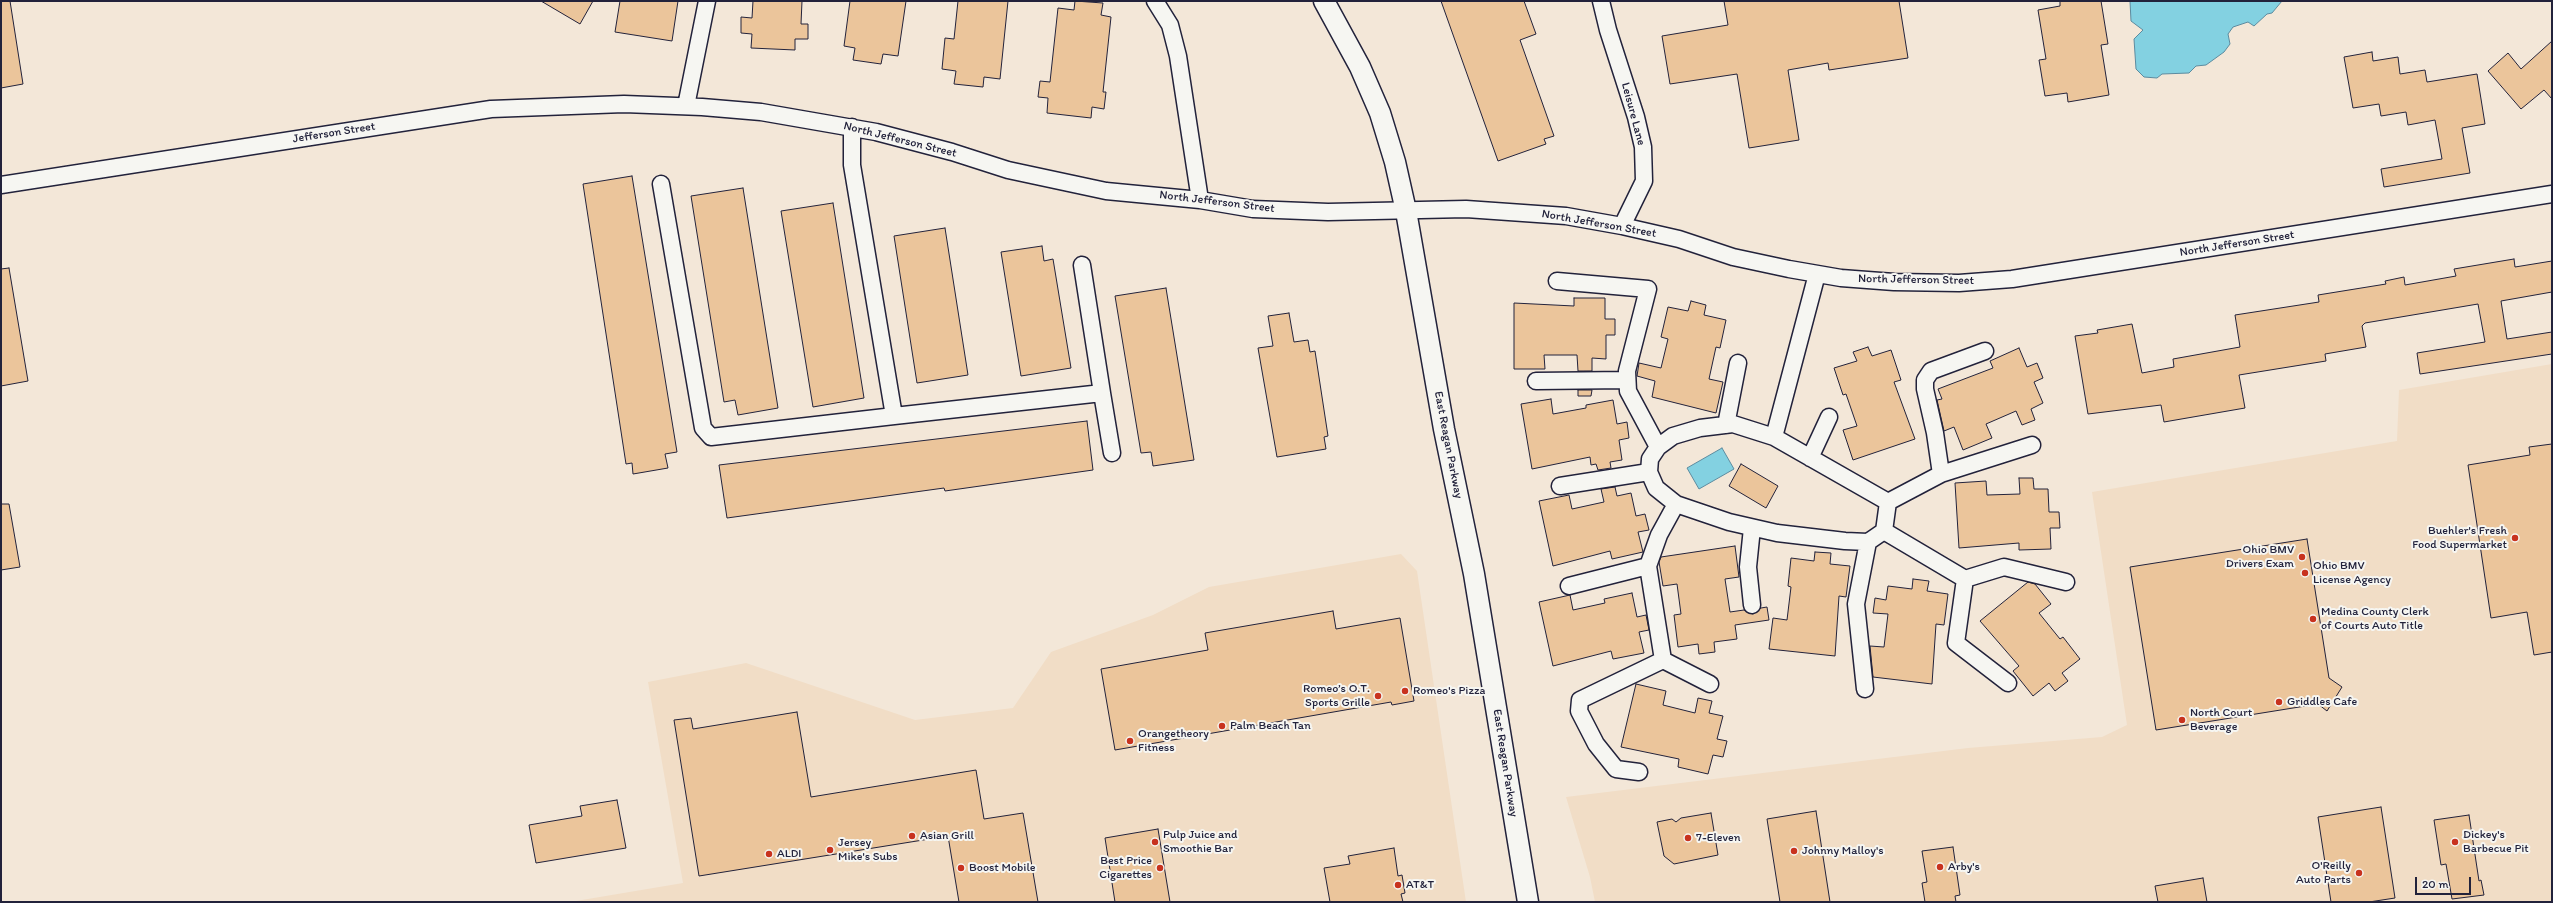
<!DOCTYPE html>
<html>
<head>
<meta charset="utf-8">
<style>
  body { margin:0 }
  #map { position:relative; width:2553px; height:903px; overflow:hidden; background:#f3e7d8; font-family:Itim,sans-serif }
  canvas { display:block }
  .frame { position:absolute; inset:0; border:2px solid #22223b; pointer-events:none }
  .scale { position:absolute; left:2415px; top:877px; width:56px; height:18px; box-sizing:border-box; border:2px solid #22223b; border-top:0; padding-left:5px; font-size:12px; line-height:14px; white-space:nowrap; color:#22223b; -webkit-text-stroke:3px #f6f6f2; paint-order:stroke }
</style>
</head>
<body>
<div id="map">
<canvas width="2553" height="903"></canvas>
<div class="frame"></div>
<div class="scale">20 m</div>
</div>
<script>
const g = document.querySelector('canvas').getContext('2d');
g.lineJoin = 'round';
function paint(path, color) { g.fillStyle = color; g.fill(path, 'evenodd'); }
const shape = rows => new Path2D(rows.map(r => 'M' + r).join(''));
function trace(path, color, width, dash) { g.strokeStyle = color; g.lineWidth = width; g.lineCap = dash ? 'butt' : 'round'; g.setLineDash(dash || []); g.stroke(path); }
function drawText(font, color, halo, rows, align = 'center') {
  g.font = font + ' Itim,sans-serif'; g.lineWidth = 4; g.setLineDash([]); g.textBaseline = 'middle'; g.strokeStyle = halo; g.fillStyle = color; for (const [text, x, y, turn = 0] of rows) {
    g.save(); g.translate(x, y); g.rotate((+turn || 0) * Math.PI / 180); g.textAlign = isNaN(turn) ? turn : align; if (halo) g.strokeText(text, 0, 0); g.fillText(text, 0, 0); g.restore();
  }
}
const built = shape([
  [2552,364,2552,902,1595,902,1590,877,1566,797,1968,748,2102,737,2127,725,2092,492,2397,441,2399,390],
  [1401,554,1417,571,1466,902,570,902,683,883,648,682,746,663,915,720,1013,708,1051,652,1153,615,1209,587]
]);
const water = shape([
  [2130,1,2282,1,2272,13,2267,14,2254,26,2248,22,2233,27,2228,34,2230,44,2224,52,2206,65,2196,66,2189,73,2162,74,2157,78,2144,77,2136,69,2134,39,2143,30,2131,21,2130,1],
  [1722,448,1734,469,1699,489,1687,468,1722,448]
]);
const building = shape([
  [1,1,10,1,23,84,1,88,1,1],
  [541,1,593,1,580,24,541,1],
  [620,1,678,1,672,41,615,32,620,1],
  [753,1,802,1,801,24,808,24,808,39,795,39,795,50,751,48,752,34,741,33,741,17,752,18,753,1],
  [850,1,906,1,898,56,883,54,881,64,853,60,855,48,844,46,850,1],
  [958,1,1008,1,1000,79,984,77,983,87,954,84,956,71,942,69,945,38,954,39,958,1],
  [1075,1,1103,3,1101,15,1111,17,1103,92,1106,92,1104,109,1092,107,1091,118,1047,113,1048,98,1038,97,1040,81,1050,82,1058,8,1074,10,1075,1],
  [1441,1,1524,1,1536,34,1520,40,1554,136,1544,139,1546,144,1498,161,1441,1],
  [1724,1,1899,1,1908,58,1829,70,1828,63,1788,70,1799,140,1749,148,1737,74,1670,84,1662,36,1728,25,1724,1],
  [2060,1,2101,1,2108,44,2101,45,2109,95,2068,102,2067,93,2045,96,2039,60,2046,59,2038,10,2060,6,2060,1],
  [2552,41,2552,99,2544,90,2521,109,2488,71,2508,53,2521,69,2552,41],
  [2372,52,2373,61,2398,57,2400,74,2425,70,2427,82,2477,74,2485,124,2462,128,2470,173,2384,187,2381,169,2442,159,2435,120,2408,125,2406,112,2381,116,2379,104,2353,108,2344,57,2372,52],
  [632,176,677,452,665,454,668,468,633,474,632,463,626,464,583,184,632,176],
  [743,188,778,408,738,415,735,400,724,402,691,196,743,188],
  [833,203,864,398,813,407,781,211,833,203],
  [945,228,968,375,917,383,894,236,945,228],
  [1042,246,1044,261,1053,259,1071,368,1021,376,1001,252,1042,246],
  [2514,259,2515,267,2552,261,2552,292,2501,301,2507,339,2552,332,2552,354,2420,374,2417,353,2485,342,2478,304,2365,323,2362,326,2366,347,2325,354,2326,361,2239,375,2245,408,2164,422,2161,405,2088,414,2075,336,2098,333,2097,330,2132,324,2142,373,2174,367,2173,359,2240,347,2235,315,2319,302,2318,295,2386,284,2385,281,2404,277,2405,285,2456,276,2454,269,2514,259],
  [9,268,28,381,1,386,1,269,9,268],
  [1166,288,1194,460,1153,466,1151,452,1141,453,1115,296,1166,288],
  [1574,298,1605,298,1605,319,1615,319,1615,335,1606,335,1606,359,1592,358,1592,371,1578,371,1577,355,1544,355,1545,369,1514,369,1514,303,1574,306,1574,298],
  [1691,301,1706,305,1704,315,1726,320,1720,348,1716,347,1709,379,1723,382,1716,413,1652,397,1655,381,1637,376,1639,363,1661,368,1668,339,1661,337,1668,307,1688,311,1691,301],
  [1289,313,1294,342,1308,340,1310,352,1315,351,1328,436,1324,437,1326,449,1277,457,1258,348,1273,346,1268,316,1289,313],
  [1868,347,1872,356,1891,350,1901,380,1894,382,1915,439,1853,460,1843,430,1857,426,1846,394,1843,395,1834,368,1857,361,1853,352,1868,347],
  [2019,348,2027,367,2037,363,2043,378,2034,382,2043,403,2031,409,2035,420,2022,425,2016,411,1986,424,1992,438,1963,450,1954,427,1944,431,1937,400,1942,399,1938,389,1993,368,1990,361,2019,348],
  [1578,390,1592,390,1591,396,1578,396,1578,390],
  [1551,399,1553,414,1586,408,1586,405,1613,400,1617,424,1627,422,1629,438,1619,440,1622,460,1610,462,1611,468,1598,470,1596,464,1591,465,1590,457,1532,469,1521,404,1551,399],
  [1087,421,1093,470,945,491,944,488,727,518,719,465,1087,421],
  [2552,444,2552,652,2534,655,2527,612,2491,618,2468,465,2530,455,2529,447,2552,444],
  [1741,464,1778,486,1766,508,1729,486,1741,464],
  [2019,478,2033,478,2034,489,2048,489,2049,512,2059,512,2060,528,2050,528,2051,549,2019,550,2019,543,1959,548,1955,483,1986,481,1987,495,2020,494,2019,478],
  [1615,487,1617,496,1631,493,1636,516,1645,514,1649,530,1638,532,1643,552,1612,559,1610,551,1553,566,1539,501,1569,495,1572,509,1604,502,1601,489,1615,487],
  [1,504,9,504,20,567,1,570,1,504],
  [2307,539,2329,678,2342,687,2327,711,2318,704,2156,730,2130,567,2307,539],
  [1735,546,1739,577,1725,579,1730,612,1744,610,1753,614,1761,608,1767,607,1769,620,1735,625,1737,639,1714,642,1715,652,1699,654,1698,644,1678,647,1674,615,1681,614,1677,584,1663,586,1659,562,1661,557,1735,546],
  [1815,552,1831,553,1830,564,1850,566,1846,597,1839,596,1835,656,1769,649,1773,618,1787,620,1791,587,1788,586,1791,558,1814,561,1815,552],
  [1913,579,1929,581,1927,591,1948,594,1944,625,1936,624,1932,684,1873,677,1870,646,1884,647,1888,614,1873,613,1875,598,1886,600,1888,586,1912,589,1913,579],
  [2028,582,2035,584,2051,604,2039,613,2060,639,2063,637,2080,659,2062,673,2068,681,2055,691,2049,683,2033,696,2013,671,2019,666,1980,621,2028,582],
  [1632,593,1637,617,1646,615,1649,630,1639,632,1644,653,1613,659,1611,651,1553,666,1539,602,1570,595,1573,610,1605,603,1604,599,1632,593],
  [1333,611,1336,629,1400,618,1414,701,1392,705,1391,702,1115,750,1101,669,1208,650,1205,633,1333,611],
  [1636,684,1666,691,1663,705,1695,713,1698,698,1712,701,1709,713,1723,716,1717,739,1727,741,1723,757,1713,755,1708,774,1678,767,1679,759,1621,747,1636,684],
  [797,712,811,797,976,770,984,819,1023,813,1038,902,959,902,948,836,699,876,674,720,691,718,693,729,797,712],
  [617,800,626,848,536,863,529,825,582,816,580,806,617,800],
  [2381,807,2395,898,2369,902,2331,902,2318,817,2381,807],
  [1816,811,1830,902,1780,902,1767,819,1816,811],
  [1711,813,1718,855,1674,864,1664,856,1657,822,1672,819,1676,822,1681,818,1711,813],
  [2469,815,2479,881,2481,880,2484,895,2452,899,2446,864,2441,865,2434,820,2469,815],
  [1158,829,1170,902,1115,902,1105,838,1158,829],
  [1953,847,1960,895,1955,896,1956,902,1925,902,1922,883,1927,882,1922,851,1953,847],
  [1394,848,1398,876,1402,875,1405,893,1401,894,1403,902,1330,902,1324,868,1350,864,1348,856,1394,848],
  [2203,878,2207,902,2158,902,2155,886,2203,878]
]);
const minor = shape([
  [1155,1,1170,25,1178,56,1200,200],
  [1601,1,1608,30,1636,117,1643,147,1644,181,1622,226],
  [686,106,707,1],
  [661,184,703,428,711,437,894,416,852,165,852,127],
  [1,185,491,109,624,104,702,107,761,112,876,132,952,152,1008,170,1106,191,1200,200,1253,209,1328,212,1466,209,1566,216,1622,226,1679,239,1733,257,1789,269,1841,278,1894,282,1959,283,2012,279,2552,194],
  [1557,281,1648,289,1627,371,1628,391,1658,447],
  [1536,381,1627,380],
  [1102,393,1112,453],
  [894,416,1102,393,1082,265],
  [1726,425,1738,363],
  [1774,437,1888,502,1884,531,1868,542,1845,541,1777,533,1729,522,1676,504,1656,488,1649,472,1650,459,1658,447,1673,436,1700,428,1733,424,1774,437,1817,274],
  [1810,458,1829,417],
  [1941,474,1935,433,1925,389,1925,380,1931,371,1985,351],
  [1560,486,1649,472],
  [1888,502,1941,474,2032,445],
  [1884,531,1965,579,1956,643,2008,683],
  [1965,579,2004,567,2066,582],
  [1569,586,1648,566],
  [1752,605,1748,567,1752,528],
  [1663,660,1710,684],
  [1865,689,1856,604,1868,542],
  [1639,772,1616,769,1596,744,1579,711,1580,700,1663,660,1648,566,1659,535,1676,504]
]);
const tertiary = shape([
  [1324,1,1360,67,1380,113,1395,162,1406,211,1444,429,1474,574,1528,902]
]);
const markers = [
  [2515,538,4,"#c8321e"],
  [2302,557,4,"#c8321e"],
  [2305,573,4,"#c8321e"],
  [2313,619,4,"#c8321e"],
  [1405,691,4,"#c8321e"],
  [1378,696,4,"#c8321e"],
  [2279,702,4,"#c8321e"],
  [2182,720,4,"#c8321e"],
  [1222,726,4,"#c8321e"],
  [1130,741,4,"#c8321e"],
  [912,836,4,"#c8321e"],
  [1688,838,4,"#c8321e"],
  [1155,842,4,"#c8321e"],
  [2455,842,4,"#c8321e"],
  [830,850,4,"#c8321e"],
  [1794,851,4,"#c8321e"],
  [769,854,4,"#c8321e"],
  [1940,867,4,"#c8321e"],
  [961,868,4,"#c8321e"],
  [1160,868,4,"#c8321e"],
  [2359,873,4,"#c8321e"],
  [1398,885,4,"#c8321e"]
];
const streetNames = [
  ["Leisure Lane",1633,114,75],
  ["Jefferson Street",334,133,-9],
  ["North Jefferson Street",900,140,14],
  ["North Jefferson Street",1217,202,7],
  ["North Jefferson Street",1599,224,10],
  ["North Jefferson Street",2237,244,-9],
  ["North Jefferson Street",1916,280,1],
  ["East Reagan Parkway",1448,445,79],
  ["East Reagan Parkway",1505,763,81]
];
const poiNames = [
  ["Buehler's Fresh",2507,531,"right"],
  ["Food Supermarket",2507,545,"right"],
  ["Ohio BMV",2294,550,"right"],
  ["Drivers Exam",2294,564,"right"],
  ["Ohio BMV",2313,566],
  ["License Agency",2313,580],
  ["Medina County Clerk",2321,612],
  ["of Courts Auto Title",2321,626],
  ["Romeo’s O.T.",1370,689,"right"],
  ["Sports Grille",1370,703,"right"],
  ["Romeo's Pizza",1413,691],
  ["Griddles Cafe",2287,702],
  ["North Court",2190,713],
  ["Beverage",2190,727],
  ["Palm Beach Tan",1230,726],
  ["Orangetheory",1138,734],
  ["Fitness",1138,748],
  ["Pulp Juice and",1163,835],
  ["Smoothie Bar",1163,849],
  ["Dickey's",2463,835],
  ["Barbecue Pit",2463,849],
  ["Asian Grill",920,836],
  ["7-Eleven",1696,838],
  ["Jersey",838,843],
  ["Mike's Subs",838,857],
  ["Johnny Malloy's",1802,851],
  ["ALDI",777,854],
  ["Best Price",1152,861,"right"],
  ["Cigarettes",1152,875,"right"],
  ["O'Reilly",2351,866,"right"],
  ["Auto Parts",2351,880,"right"],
  ["Arby's",1948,867],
  ["Boost Mobile",969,868],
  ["AT&T",1406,885]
];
paint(built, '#f1ddc6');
paint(water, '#83d1e1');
trace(water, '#5c8b9f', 1);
paint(building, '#ebc59b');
trace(building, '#22223b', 1);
trace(minor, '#22223b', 19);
trace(tertiary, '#22223b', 23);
trace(minor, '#f6f6f2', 16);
trace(tertiary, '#f6f6f2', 20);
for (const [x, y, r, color] of markers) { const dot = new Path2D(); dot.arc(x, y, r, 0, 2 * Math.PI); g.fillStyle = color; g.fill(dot); trace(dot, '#f6f6f2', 1.5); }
drawText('12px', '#22223b', '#f6f6f2', streetNames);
drawText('12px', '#22223b', '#f6f6f2', poiNames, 'left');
</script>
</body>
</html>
